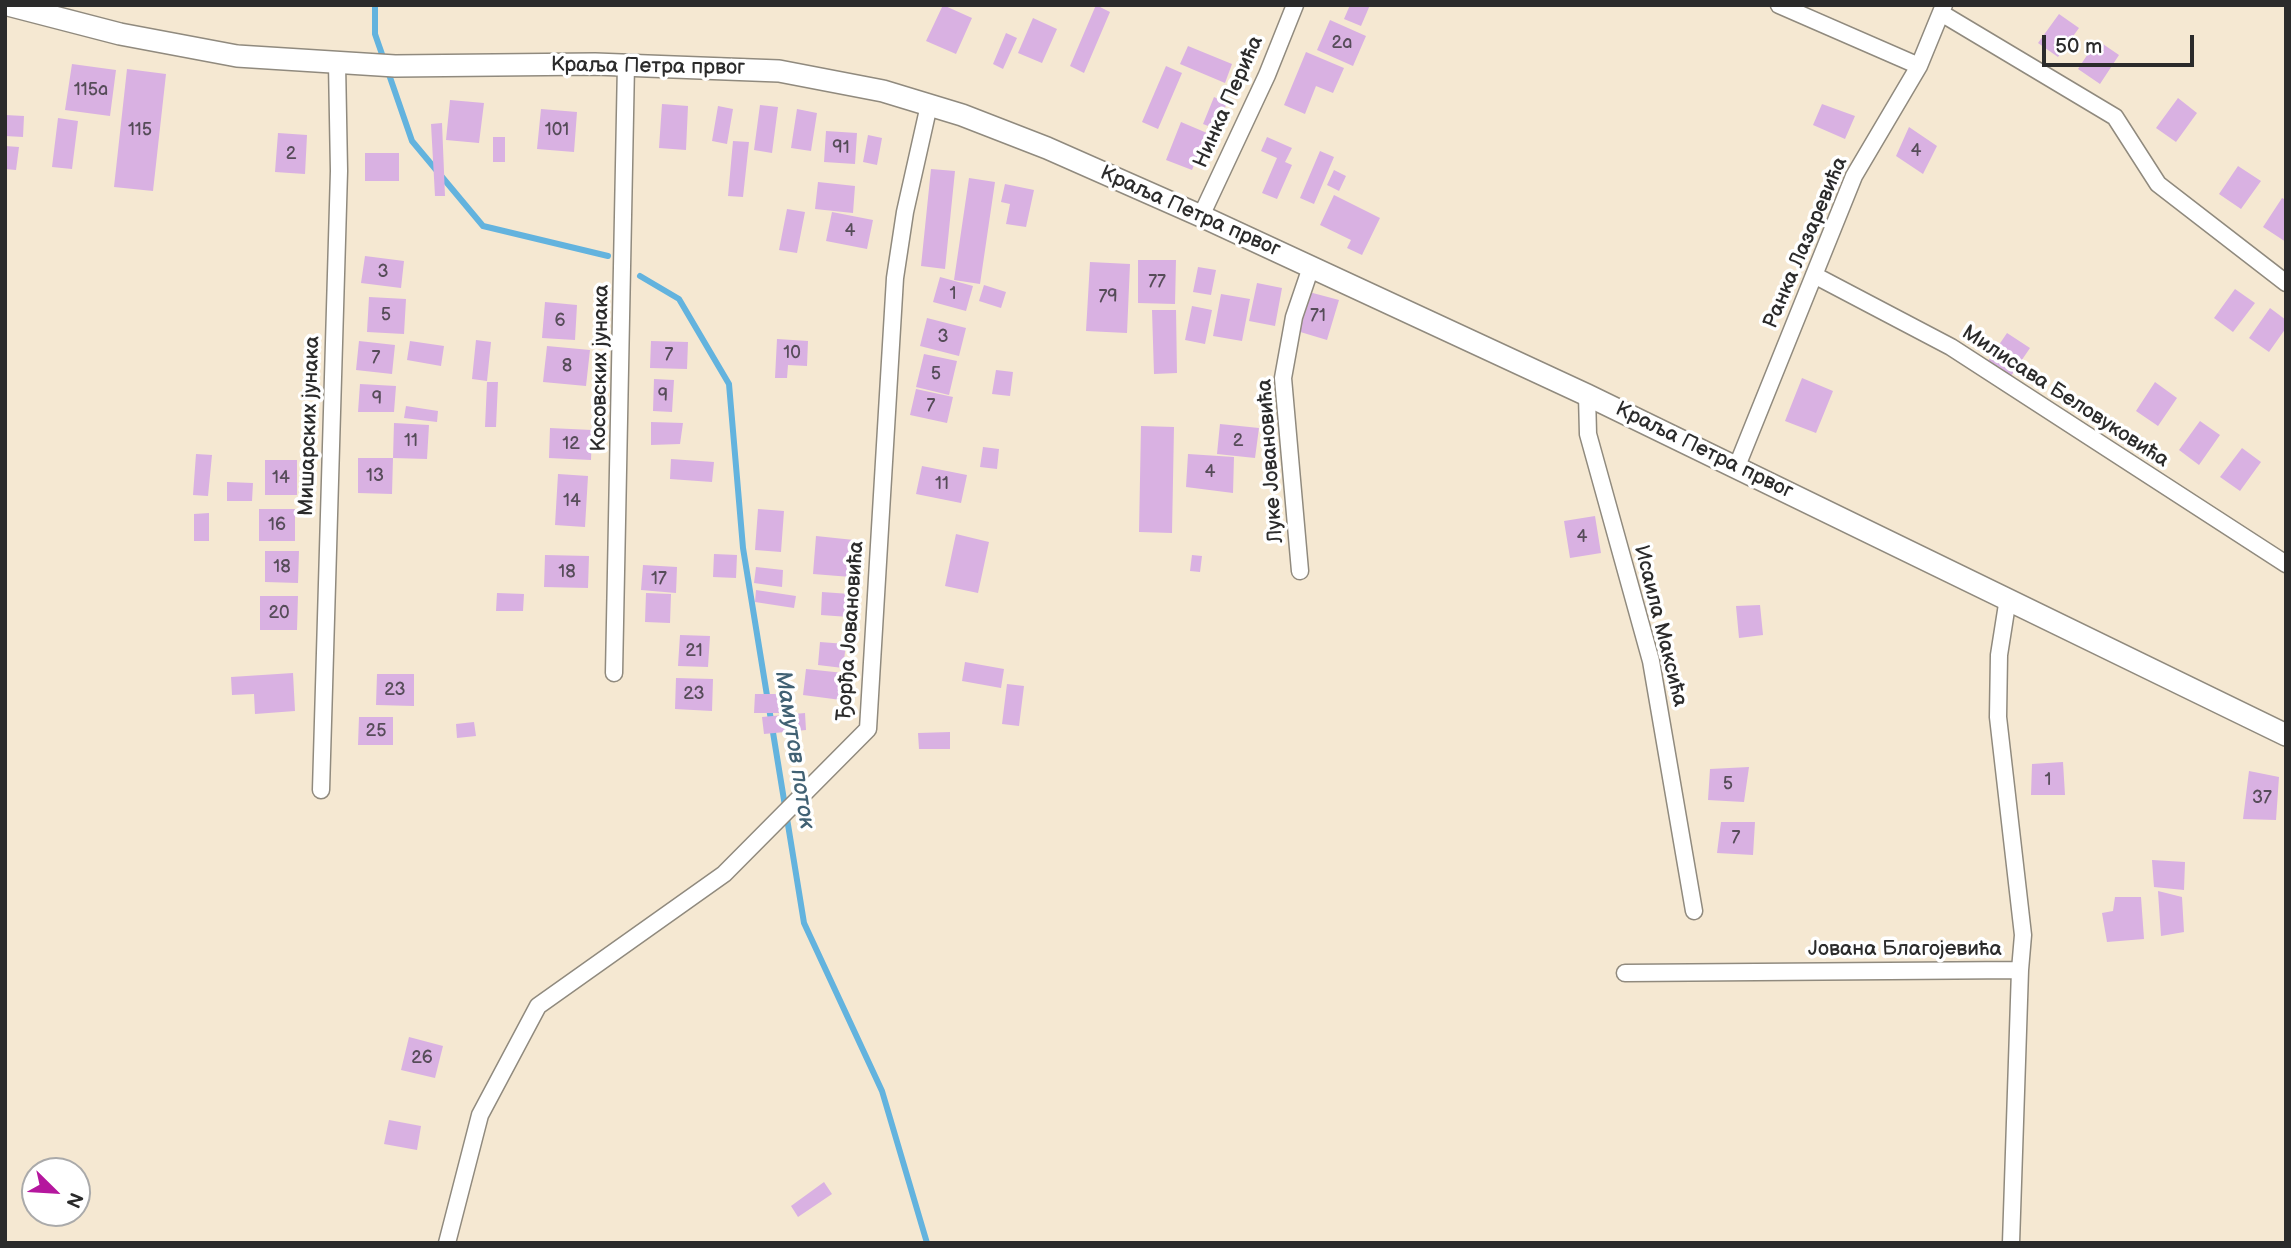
<!DOCTYPE html>
<html>
<head>
<meta charset="utf-8">
<style>
  body { margin:0 }
  #map { position:relative; width:2291px; height:1248px; overflow:hidden; background:#f5e8d2; font-family:"Balsamiq Sans",sans-serif }
  canvas { display:block }
  .frame { position:absolute; inset:0; border:7px solid #2b2b2b; pointer-events:none }
  .north { position:absolute; left:21px; top:1157px; width:70px; height:70px; box-sizing:border-box; background:#fff; border:2px solid #aaa; border-radius:50%; rotate:114deg; font-size:19px; font-weight:700; line-height:28px; text-align:center; color:#2b2b2b }
  .north::after { content:''; display:block; margin:auto; width:24px; height:32px; background:#b5179e; clip-path:polygon(50% 0,100% 100%,50% 72%,0 100%) }
  .scale { position:absolute; left:2042px; top:35px; width:152px; height:32px; box-sizing:border-box; border:4px solid #2b2b2b; border-top:0; padding-left:9px; font-size:21px; line-height:24px; white-space:nowrap; color:#2b2b2b; -webkit-text-stroke:5px #fff; paint-order:stroke }
</style>
</head>
<body>
<div id="map">
<canvas width="2291" height="1248"></canvas>
<div class="frame"></div>
<div class="north">N</div>
<div class="scale">50 m</div>
</div>
<script>
const g = document.querySelector('canvas').getContext('2d');
g.lineJoin = 'round';
const shape = rows => new Path2D(rows.map(r => 'M' + r).join(''));
function trace(path, color, width, dash) { g.strokeStyle = color; g.lineWidth = width; g.lineCap = dash ? 'butt' : 'round'; g.setLineDash(dash || []); g.stroke(path); }
function paint(path, color) { g.fillStyle = color; g.fill(path, 'evenodd'); }
function drawText(font, color, halo, rows, align = 'center') {
  g.font = font + ' "Balsamiq Sans",sans-serif'; g.lineWidth = 7; g.setLineDash([]); g.textBaseline = 'middle'; g.strokeStyle = halo; g.fillStyle = color; for (const [text, x, y, turn = 0] of rows) {
    g.save(); g.translate(x, y); g.rotate((+turn || 0) * Math.PI / 180); g.textAlign = isNaN(turn) ? turn : align; if (halo) g.strokeText(text, 0, 0); g.fillText(text, 0, 0); g.restore();
  }
}
const stream = shape([
  [375,5,375,34,412,141,483,226,608,256],
  [640,276,679,299,729,384,743,548,804,923,882,1091,927,1243]
]);
const building = shape([
  [943,5,972,18,956,54,926,41],
  [1096,5,1110,12,1084,73,1070,66],
  [1350,5,1370,5,1361,26,1344,19],
  [2059,14,2079,28,2058,57,2038,43],
  [1033,18,1057,29,1042,63,1018,53],
  [1330,20,1366,36,1353,66,1317,50],
  [1006,33,1017,38,1003,69,993,64],
  [2097,40,2119,55,2100,84,2078,69],
  [1188,46,1232,64,1225,83,1180,64],
  [1306,52,1344,68,1333,93,1316,86,1305,114,1284,105],
  [72,64,116,70,110,116,65,110],
  [1166,66,1182,73,1158,129,1142,122],
  [127,69,166,74,153,191,114,187],
  [1214,97,1227,103,1216,129,1203,124],
  [2178,98,2197,113,2176,142,2156,128],
  [450,100,484,103,479,143,446,140],
  [662,104,688,106,686,150,659,148],
  [1822,104,1855,116,1845,139,1813,125],
  [760,105,778,107,772,153,754,150],
  [718,106,733,109,727,144,712,141],
  [541,109,577,112,574,152,537,149],
  [797,109,817,113,811,151,791,148],
  [5,115,24,116,23,137,5,136],
  [58,118,78,121,72,169,52,167],
  [1181,122,1207,133,1192,170,1166,160],
  [442,123,445,196,435,196,431,124],
  [1909,127,1937,146,1923,174,1896,156],
  [826,131,857,133,855,164,824,162],
  [278,133,307,135,305,174,275,172],
  [868,135,882,138,877,165,863,162],
  [493,137,505,137,505,162,493,162],
  [1267,137,1292,148,1285,162,1292,165,1277,199,1262,193,1277,158,1261,151],
  [733,141,749,142,743,197,728,196],
  [5,146,19,147,16,170,5,169],
  [1320,151,1334,157,1314,204,1300,198],
  [365,153,399,153,399,181,365,181],
  [2238,166,2261,181,2241,209,2219,194],
  [931,169,955,171,945,269,921,266],
  [1334,170,1346,176,1339,191,1327,185],
  [969,178,995,182,980,284,954,280],
  [818,182,855,186,853,213,815,209],
  [1005,184,1034,190,1026,227,1006,224,1010,204,1001,202],
  [1334,195,1380,218,1362,255,1347,248,1351,240,1320,225],
  [2282,198,2286,200,2286,242,2263,227],
  [787,209,805,212,797,253,779,250],
  [832,212,873,220,867,249,826,241],
  [365,256,404,261,401,288,361,283],
  [1138,260,1176,260,1175,304,1138,303],
  [1090,262,1130,264,1127,333,1086,331],
  [1198,267,1216,270,1211,295,1193,292],
  [940,277,973,286,966,311,933,302],
  [1257,283,1282,288,1275,326,1249,321],
  [984,285,1006,292,1001,308,979,301],
  [2235,289,2255,303,2233,332,2214,318],
  [1309,292,1339,300,1327,340,1297,331],
  [1221,294,1250,299,1242,341,1213,336],
  [369,297,406,299,404,334,367,332],
  [545,302,577,305,575,340,542,338],
  [1192,306,1212,310,1205,344,1185,340],
  [2270,308,2286,320,2286,328,2269,352,2249,338],
  [1152,310,1176,310,1177,373,1154,374],
  [927,318,966,328,959,356,920,346],
  [2007,333,2030,348,2011,376,1988,361],
  [777,339,808,341,807,366,788,365,787,378,775,378],
  [476,340,491,342,487,381,472,379],
  [359,341,395,345,392,374,356,370],
  [410,341,444,346,441,366,407,360],
  [651,341,688,342,687,369,650,368],
  [547,346,590,350,586,386,543,382],
  [924,354,957,361,949,395,916,387],
  [996,370,1013,372,1010,396,992,394],
  [1802,378,1833,391,1816,433,1785,421],
  [654,379,674,380,672,412,653,411],
  [487,382,498,382,496,427,485,427],
  [2155,382,2177,398,2158,426,2136,411],
  [360,384,396,386,394,412,358,412],
  [916,389,953,397,947,423,910,415],
  [406,406,438,411,437,422,404,418],
  [2200,421,2220,435,2199,465,2179,450],
  [651,422,683,423,680,444,651,445],
  [394,423,429,425,427,459,393,458],
  [1220,424,1259,428,1255,458,1217,454],
  [1141,426,1174,427,1172,533,1139,532],
  [550,428,592,430,591,460,549,458],
  [983,447,999,449,997,469,980,467],
  [2242,448,2261,462,2240,491,2220,477],
  [196,454,212,455,208,496,193,495],
  [1188,454,1234,457,1233,493,1186,487],
  [358,458,393,458,392,494,358,493],
  [671,459,714,462,712,482,670,479],
  [265,460,297,460,297,495,265,495],
  [922,466,967,475,961,503,916,494],
  [558,474,588,476,585,527,555,525],
  [227,482,253,483,252,501,227,501],
  [259,509,295,509,295,541,259,541],
  [758,509,784,511,781,552,755,550],
  [209,513,209,541,194,541,194,514],
  [1595,516,1601,553,1570,558,1564,521],
  [956,534,989,542,978,593,945,586],
  [816,536,854,540,851,577,813,574],
  [265,551,299,551,298,583,265,582],
  [714,554,737,555,736,578,713,577],
  [545,555,589,556,588,588,544,587],
  [1192,555,1202,556,1200,572,1190,571],
  [643,565,677,567,676,593,641,590],
  [756,567,783,570,782,587,754,583],
  [756,590,796,596,794,608,755,602],
  [822,592,850,594,849,617,821,615],
  [497,593,524,594,523,611,496,611],
  [646,593,671,594,670,623,645,622],
  [260,596,298,596,297,630,260,630],
  [1760,605,1763,635,1739,638,1736,606],
  [680,635,710,636,708,667,678,666],
  [820,642,846,644,843,668,818,665],
  [965,662,1004,669,1001,688,962,681],
  [806,669,844,673,841,700,803,695],
  [293,673,295,711,255,714,254,694,232,695,231,677],
  [377,674,414,674,414,706,376,705],
  [676,678,713,679,712,711,675,709],
  [1007,684,1024,686,1019,726,1002,724],
  [755,694,785,694,784,713,754,713],
  [805,713,806,730,764,734,762,717],
  [359,717,393,717,393,745,358,745],
  [474,722,476,736,457,738,456,724],
  [950,732,950,749,919,749,918,733],
  [2063,762,2065,795,2031,795,2032,764],
  [1749,767,1744,802,1708,800,1710,769],
  [2249,771,2279,777,2276,820,2243,819],
  [1721,822,1755,822,1753,855,1717,853],
  [2152,860,2185,862,2184,890,2154,887],
  [2158,891,2182,897,2184,932,2161,936],
  [2115,897,2141,897,2144,939,2107,942,2102,913,2113,911],
  [409,1037,443,1046,435,1078,401,1070],
  [389,1120,421,1126,417,1150,384,1144],
  [824,1182,832,1194,798,1217,791,1206]
]);
const minor = shape([
  [1779,5,1919,66],
  [1941,13,2115,117,2158,184,2286,283],
  [1201,216,1267,75,1295,5],
  [1814,275,1951,347,2286,564],
  [1587,395,1588,434,1651,661,1694,911],
  [1737,466,1854,176,1919,66,1944,5],
  [1300,571,1283,378,1294,317,1311,267],
  [614,673,626,64],
  [321,790,339,171,337,63],
  [1625,973,2020,970,2023,935,1998,717,1999,655,2008,598],
  [447,1243,480,1115,538,1006,724,874,868,729,895,278,905,212,929,105],
  [2011,1243,2020,970]
]);
const tertiary = shape([
  [8,5,120,34,237,56,395,66,595,64,779,71,883,91,962,115,1047,148,1201,216,1587,395,2286,735]
]);
const numberNames = [
  ["2a",1342,43],
  ["115a",91,90],
  ["115",140,130],
  ["101",557,130],
  ["91",841,148],
  ["4",1916,151],
  ["2",291,154],
  ["4",850,231],
  ["3",383,272],
  ["77",1157,282],
  ["1",953,294],
  ["79",1108,297],
  ["5",386,315],
  ["71",1318,316],
  ["6",560,321],
  ["3",943,337],
  ["10",792,353],
  ["7",669,355],
  ["7",376,358],
  ["8",567,366],
  ["5",936,374],
  ["9",663,396],
  ["9",377,399],
  ["7",931,406],
  ["11",411,441],
  ["2",1238,441],
  ["12",571,444],
  ["4",1210,472],
  ["13",375,476],
  ["14",281,478],
  ["11",942,484],
  ["14",572,501],
  ["16",277,525],
  ["4",1582,537],
  ["18",282,567],
  ["18",567,572],
  ["17",659,579],
  ["20",279,613],
  ["21",694,651],
  ["23",395,690],
  ["23",694,694],
  ["25",376,731],
  ["1",2048,780],
  ["5",1728,784],
  ["37",2262,798],
  ["7",1736,838],
  ["26",422,1058]
];
const streetNames = [
  ["Краља Петра првог",648,67,1],
  ["Нинка Перића",1229,102,-66],
  ["Краља Петра првог",1190,212,24],
  ["Ранка Лазаревића",1806,243,-67],
  ["Косовских јунака",601,368,-89],
  ["Милисава Беловуковића",2065,397,33],
  ["Мишарских јунака",310,426,-88],
  ["Краља Петра првог",1704,451,26],
  ["Луке Јовановића",1271,461,-94],
  ["Исаила Максића",1660,626,76],
  ["Ђорђа Јовановића",851,631,-86],
  ["Јована Благојевића",1905,950]
];
const waterNames = [
  ["Мамутов поток",794,750,81]
];
trace(stream, '#63b3de', 6);
paint(building, '#d9b1e2');
trace(minor, '#908a7e', 19);
trace(tertiary, '#908a7e', 24);
trace(minor, '#fff', 16);
trace(tertiary, '#fff', 21);
drawText('18px', '#564c59', null, numberNames);
drawText('21px', '#2b2b2b', '#fff', streetNames);
drawText('italic 23px', '#416173', '#fff', waterNames);
</script>
</body>
</html>
